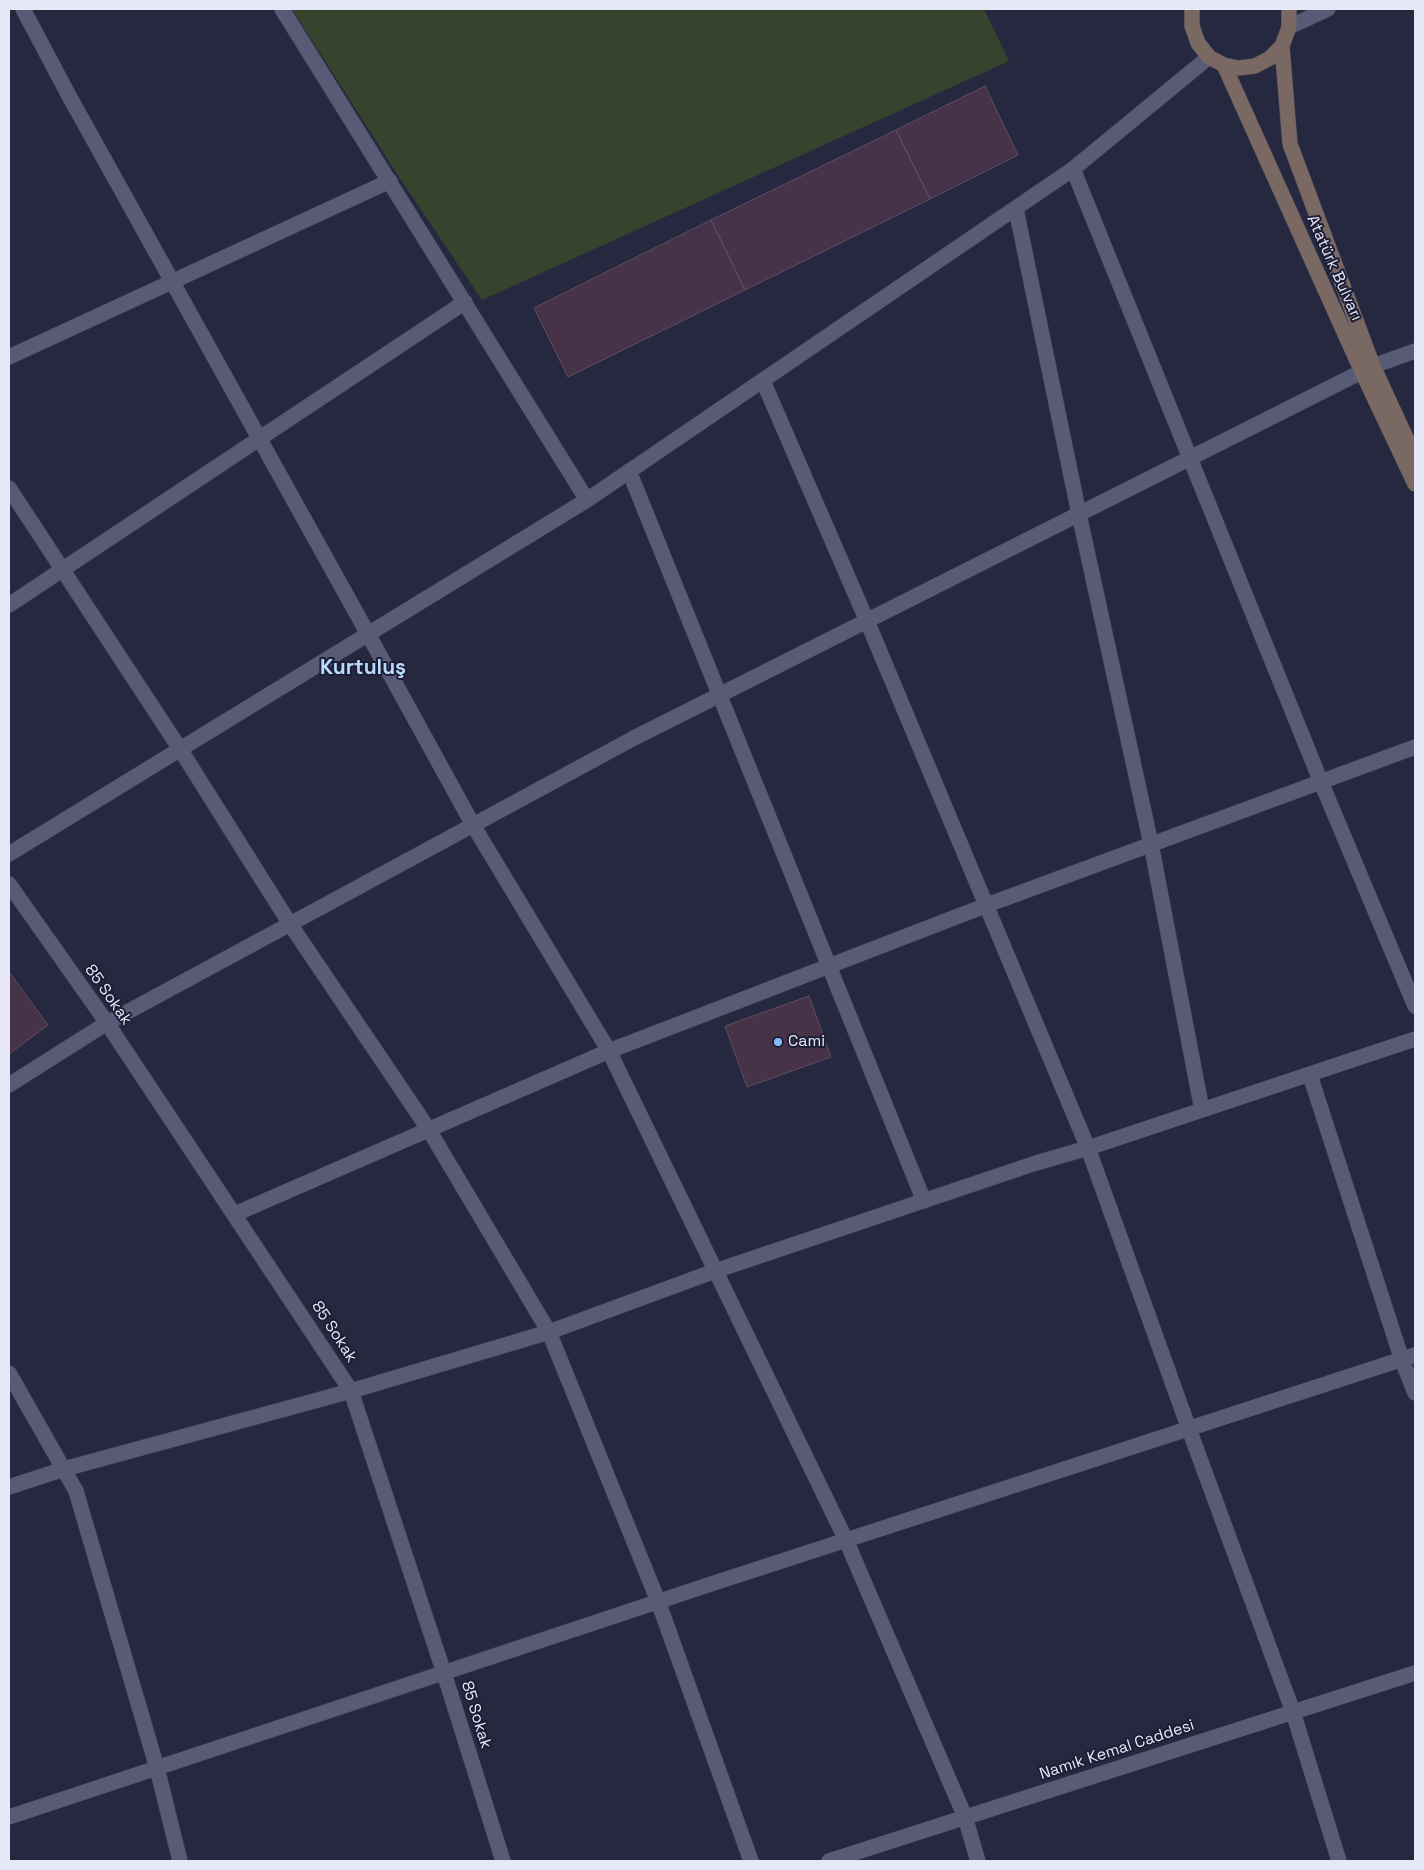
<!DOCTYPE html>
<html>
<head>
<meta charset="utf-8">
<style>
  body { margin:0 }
  #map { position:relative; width:1424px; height:1870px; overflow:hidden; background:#262840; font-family:"Space Grotesk",sans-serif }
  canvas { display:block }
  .frame { position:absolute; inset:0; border:10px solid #e6e8f8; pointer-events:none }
</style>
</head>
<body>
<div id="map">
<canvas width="1424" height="1870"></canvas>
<div class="frame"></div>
</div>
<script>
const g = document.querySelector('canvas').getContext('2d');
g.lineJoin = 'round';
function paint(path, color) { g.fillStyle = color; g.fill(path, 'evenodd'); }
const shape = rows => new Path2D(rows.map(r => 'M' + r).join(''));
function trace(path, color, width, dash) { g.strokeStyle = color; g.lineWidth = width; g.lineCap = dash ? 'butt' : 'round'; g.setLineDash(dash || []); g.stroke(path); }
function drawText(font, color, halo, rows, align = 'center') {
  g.font = font + ' "Space Grotesk",sans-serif'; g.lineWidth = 4; g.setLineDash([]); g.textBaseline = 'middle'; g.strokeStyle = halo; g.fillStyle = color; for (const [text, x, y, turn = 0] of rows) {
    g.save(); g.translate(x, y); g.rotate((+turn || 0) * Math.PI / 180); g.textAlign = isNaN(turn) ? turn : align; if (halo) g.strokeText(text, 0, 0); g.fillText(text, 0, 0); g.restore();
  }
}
const green = shape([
  [292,9,984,9,1009,61,482,300,399,177]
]);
const building = shape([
  [985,86,1018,155,930,199,896,130,985,86],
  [896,130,930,199,745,290,711,220,896,130],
  [711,220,745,290,568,377,534,308,711,220],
  [9,972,48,1025,9,1054,9,972],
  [809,996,831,1057,747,1087,725,1026,809,996]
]);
const street = shape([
  [23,9,68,94,368,634,473,825,609,1051,846,1540,965,1817,978,1861],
  [282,9,587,500],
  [1289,27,1328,9],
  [1073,169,1321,782,1415,1006],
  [1016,209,1079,514,1151,844,1202,1110],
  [9,357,390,181],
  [763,381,867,621,1088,1148,1189,1429,1293,1712,1339,1861],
  [629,471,924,1201],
  [9,488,180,749,290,924,429,1130,549,1332,658,1601,751,1861],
  [9,605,465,302],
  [9,854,587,500,1073,169,1209,57],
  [9,884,107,1023,351,1391,444,1673,503,1861],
  [1310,1075,1402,1360,1415,1393],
  [9,1085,107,1023,634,738,1373,366,1415,351],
  [235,1214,609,1051,987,905,1415,747],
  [9,1373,76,1491,157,1768,180,1861],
  [9,1487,64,1469,351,1391,549,1332,715,1271,1036,1163,1088,1148,1415,1039],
  [9,1817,708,1585,1415,1355],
  [829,1861,1415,1673]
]);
const secondary = shape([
  [1192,9,1192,26,1198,43,1209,57,1224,65,1238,68,1255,66,1270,58,1282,46,1289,27,1289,9],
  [1282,46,1290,144,1373,366,1415,457],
  [1224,65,1362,372,1415,484]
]);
const markers = [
  [778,1042,5,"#82bcfa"]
];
const streetNames = [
  ["Atatürk Bulvarı",1334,268,66],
  ["85 Sokak",108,995,55],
  ["85 Sokak",334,1332,57],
  ["85 Sokak",476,1715,73],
  ["Namık Kemal Caddesi",1117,1750,-18]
];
const poiNames = [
  ["Cami",788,1042]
];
const districtNames = [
  ["Kurtuluş",363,668]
];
paint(green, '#37442d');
paint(building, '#473348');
trace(building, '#614c62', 1);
trace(street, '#434458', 16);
trace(secondary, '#434458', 16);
trace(street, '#585a76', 15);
trace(secondary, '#7a6862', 15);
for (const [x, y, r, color] of markers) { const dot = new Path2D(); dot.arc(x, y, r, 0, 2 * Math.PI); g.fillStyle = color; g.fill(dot); trace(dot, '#1d1e35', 2); }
drawText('16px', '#e6e8f8', '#1d1e35', streetNames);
drawText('16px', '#e6e8f8', '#1d1e35', poiNames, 'left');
drawText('bold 21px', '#b9dafd', '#1d1e35', districtNames);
</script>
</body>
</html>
